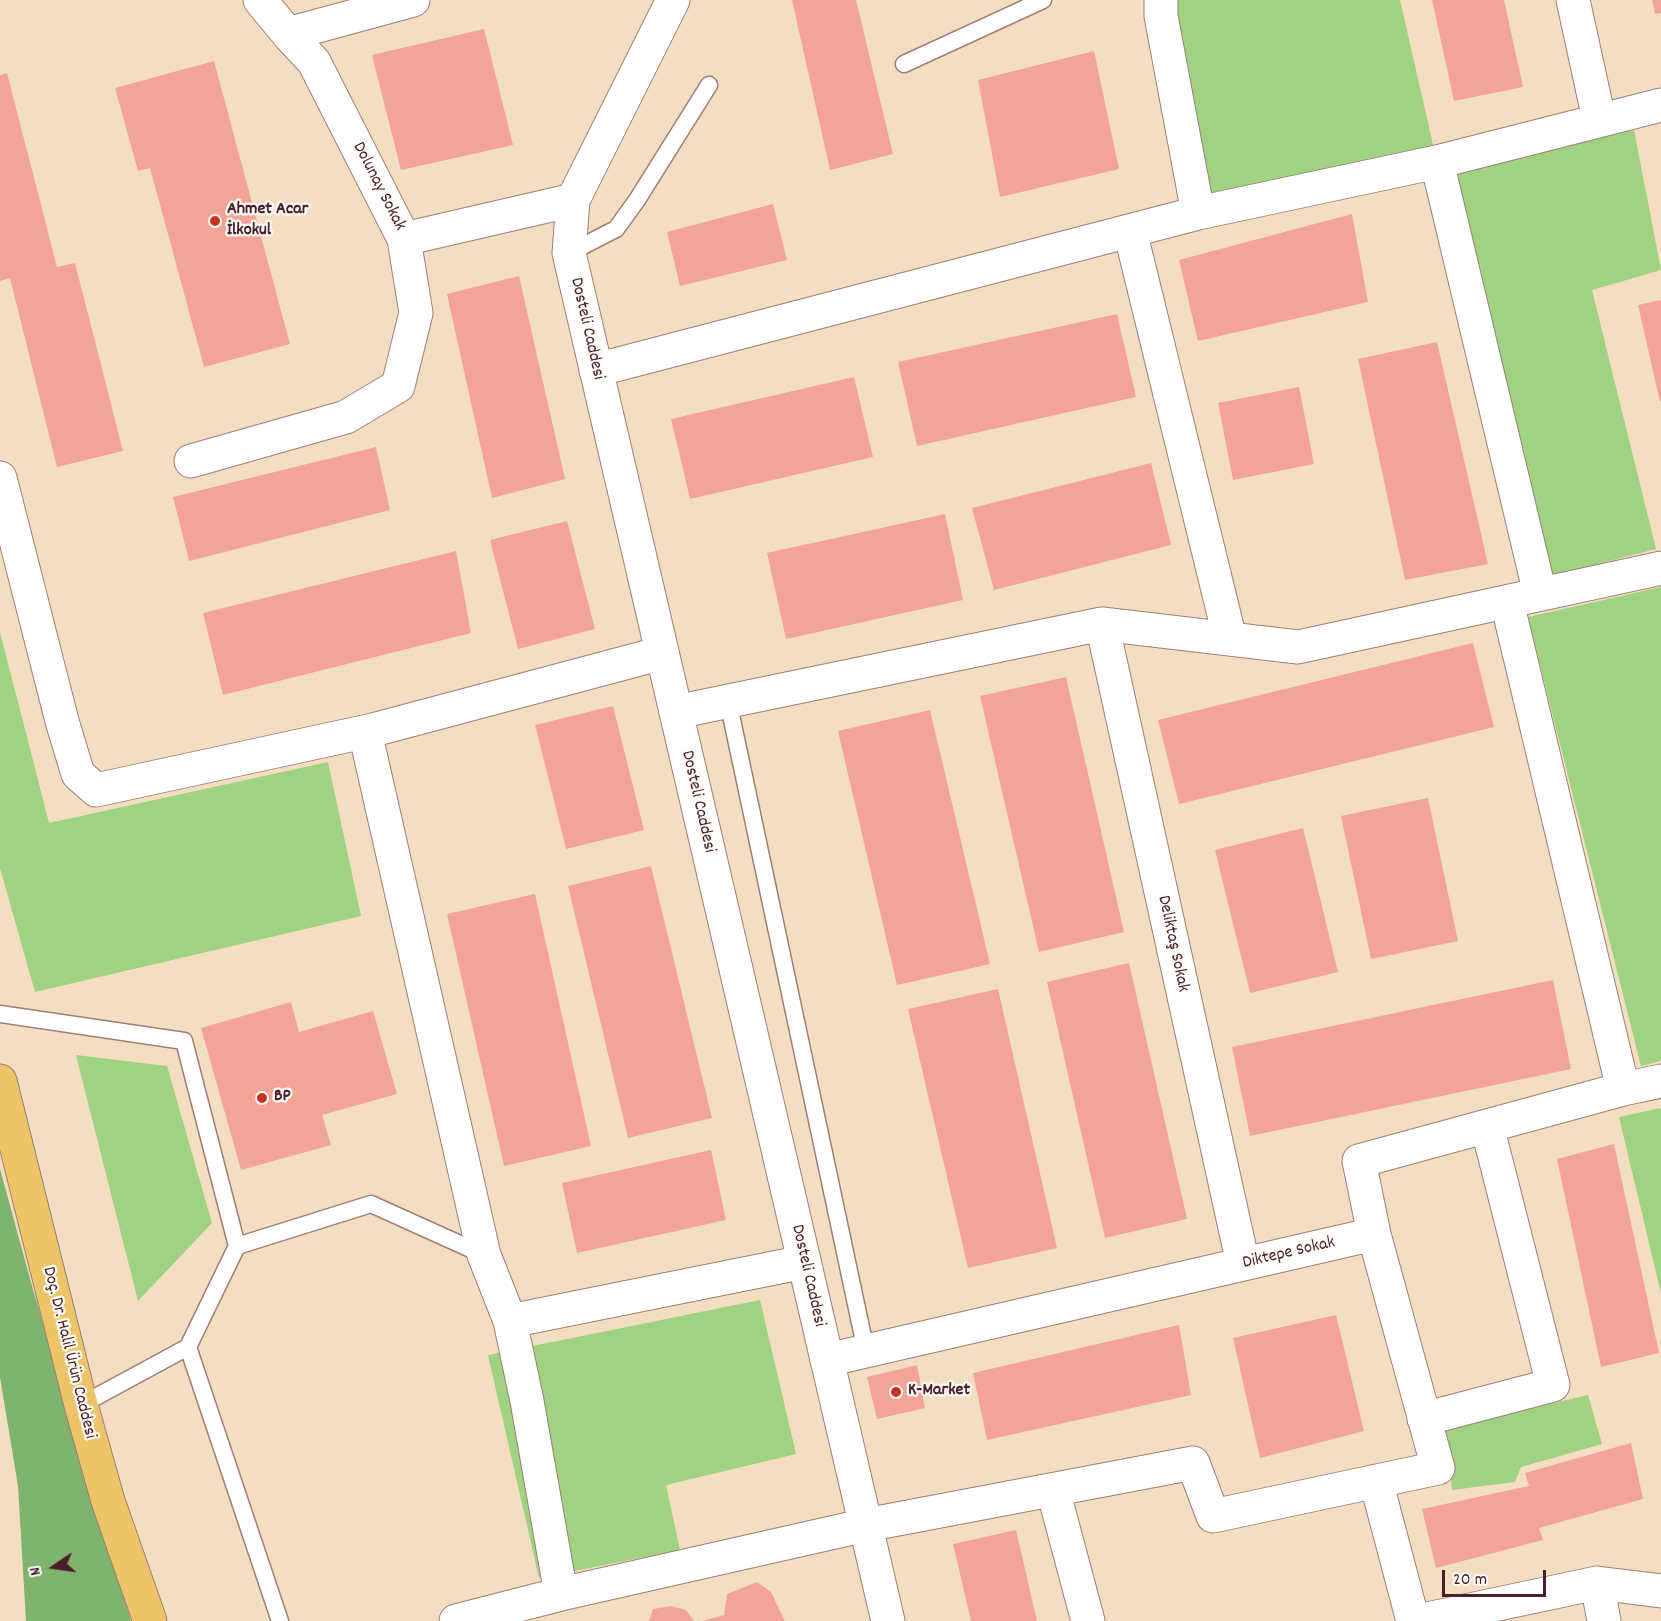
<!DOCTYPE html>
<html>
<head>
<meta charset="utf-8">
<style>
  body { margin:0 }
  #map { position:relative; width:1661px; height:1621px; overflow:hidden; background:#f4dec2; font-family:Dekko,sans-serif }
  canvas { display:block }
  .north { position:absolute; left:24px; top:1537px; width:60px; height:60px; -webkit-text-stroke:4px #fdfcf7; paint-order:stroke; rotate:257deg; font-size:16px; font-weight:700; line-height:24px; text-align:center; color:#4a1f2b }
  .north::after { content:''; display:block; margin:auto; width:21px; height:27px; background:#4a1f2b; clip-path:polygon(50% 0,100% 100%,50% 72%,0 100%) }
  .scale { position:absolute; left:1442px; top:1570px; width:104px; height:27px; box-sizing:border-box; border:3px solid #4a1f2b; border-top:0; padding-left:8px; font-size:18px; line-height:21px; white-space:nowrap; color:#4a1f2b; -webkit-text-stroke:4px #fdfcf7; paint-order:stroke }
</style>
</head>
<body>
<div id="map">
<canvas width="1661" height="1621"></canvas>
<div class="north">N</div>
<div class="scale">20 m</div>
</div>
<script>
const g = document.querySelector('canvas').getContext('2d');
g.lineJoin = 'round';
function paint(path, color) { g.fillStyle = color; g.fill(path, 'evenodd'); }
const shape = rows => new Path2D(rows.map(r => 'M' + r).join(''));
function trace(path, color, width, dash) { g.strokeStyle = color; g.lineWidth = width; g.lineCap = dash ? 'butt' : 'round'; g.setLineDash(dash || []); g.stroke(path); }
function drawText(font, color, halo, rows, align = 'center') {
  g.font = font + ' Dekko,sans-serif'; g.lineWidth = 4.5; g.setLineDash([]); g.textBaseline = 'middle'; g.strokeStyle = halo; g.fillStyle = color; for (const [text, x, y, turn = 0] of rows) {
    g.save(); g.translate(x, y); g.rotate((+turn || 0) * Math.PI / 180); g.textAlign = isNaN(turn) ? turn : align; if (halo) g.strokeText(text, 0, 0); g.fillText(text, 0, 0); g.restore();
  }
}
const green = shape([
  [1171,0,1400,0,1437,162,1211,199],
  [1634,130,1661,270,1592,290,1656,549,1548,577,1454,172],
  [1661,587,1661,1061,1641,1066,1528,617],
  [0,632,49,823,328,762,361,916,35,992,0,868],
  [76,1055,167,1066,212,1223,138,1301],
  [1661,1108,1661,1293,1619,1117],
  [760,1300,796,1454,666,1485,680,1550,539,1578,488,1355],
  [1588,1395,1602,1444,1521,1467,1515,1482,1452,1490,1450,1467,1438,1425,1480,1420]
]);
const forest = shape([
  [0,1169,32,1286,131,1621,26,1621,18,1486,0,1377]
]);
const building = shape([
  [792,0,856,0,893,154,830,170],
  [1432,0,1504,0,1523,87,1454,101],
  [1652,0,1661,0,1661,13,1655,14],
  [484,29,513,145,401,170,372,55],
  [1094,51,1119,169,1000,197,978,80],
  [214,61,290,344,204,367,150,168,138,171,115,88],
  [7,73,57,267,75,263,123,451,57,467,10,278,0,281,0,75],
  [773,204,787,260,680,286,667,232],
  [1352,214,1368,302,1198,341,1179,260],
  [519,276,565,479,492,498,447,294],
  [1661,300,1661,401,1660,402,1638,305],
  [1117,314,1136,397,917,446,898,362],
  [1437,342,1488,564,1405,580,1358,359],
  [854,377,873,457,690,499,671,419],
  [1299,387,1314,464,1233,480,1218,403],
  [376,447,390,510,189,561,173,497],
  [1151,463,1171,545,994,590,972,508],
  [945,514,963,600,786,639,767,553],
  [567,521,595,629,518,649,490,540],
  [456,551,471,633,223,695,203,613],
  [1473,643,1494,727,1179,804,1158,720],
  [1066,677,1124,932,1039,952,980,696],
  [613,706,644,830,566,849,535,725],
  [930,710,990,964,897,985,838,731],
  [1428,798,1458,941,1371,959,1341,816],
  [1303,828,1338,972,1250,993,1215,850],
  [651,866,712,1118,628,1138,568,886],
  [535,894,591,1146,504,1166,447,914],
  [1129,963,1187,1219,1105,1238,1047,982],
  [1553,980,1571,1069,1250,1136,1232,1047],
  [998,989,1057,1248,968,1268,908,1009],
  [291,1002,299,1032,373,1011,397,1094,322,1115,331,1145,241,1170,201,1028],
  [1614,1144,1659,1353,1601,1367,1557,1159],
  [711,1150,726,1220,577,1253,562,1183],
  [1336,1315,1364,1431,1260,1458,1233,1338],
  [1179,1325,1191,1395,987,1440,973,1373],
  [917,1365,925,1408,877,1419,867,1377],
  [1631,1443,1643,1499,1539,1528,1543,1540,1436,1568,1422,1509,1529,1486,1525,1473],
  [1016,1530,1037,1621,971,1621,953,1544],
  [757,1582,771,1592,785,1621,702,1621,724,1615,727,1594],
  [671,1606,686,1610,694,1621,649,1621,653,1609]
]);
const service = shape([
  [904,64,1043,0],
  [569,253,616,229,637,200,709,85],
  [728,701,866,1351],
  [0,1014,184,1041,237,1246,188,1347,81,1405],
  [237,1246,371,1204,484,1255],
  [188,1347,280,1621]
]);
const minor = shape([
  [1161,0,1161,16,1198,213],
  [1573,0,1599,119],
  [288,34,413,0],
  [1437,162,1540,594],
  [1130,231,1230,639],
  [404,239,573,200],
  [596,370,1198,213,1437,162,1661,105],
  [191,461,346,417,398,386,416,313,404,239,314,62,288,34,260,0],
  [0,478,62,721,78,774,96,790,373,730,662,653],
  [1507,602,1623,1089],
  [1102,624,1243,1264],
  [676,712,1102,624,1298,647,1661,568],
  [365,732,484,1255,510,1321,804,1262],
  [510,1321,527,1401,561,1594],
  [827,1360,1374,1234,1359,1161,1623,1089,1661,1081],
  [1424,1419,1553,1385,1487,1126],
  [1376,1481,1413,1621],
  [1053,1490,1088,1621],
  [456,1621,561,1594,866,1525,1193,1463,1213,1516,1438,1468,1374,1234],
  [1418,1621,1597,1583],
  [1604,1621,1597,1583,1661,1591]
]);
const tertiary = shape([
  [673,0,573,200,569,253,888,1621]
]);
const primary = shape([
  [0,1081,81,1405,108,1501,150,1621]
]);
const markers = [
  [215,221,6,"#c8321e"],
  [262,1098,6,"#c8321e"],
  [896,1392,6,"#c8321e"]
];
const streetNames = [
  ["Dolunay Sokak",378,187,63],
  ["Dosteli Caddesi",586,329,77],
  ["Dosteli Caddesi",697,802,77],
  ["Deliktaş Sokak",1172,944,78],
  ["Diktepe Sokak",1289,1254,-13],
  ["Dosteli Caddesi",807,1276,77],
  ["Doç. Dr. Halil Ürün Caddesi",68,1353,76]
];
const poiNames = [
  ["Ahmet Acar",227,211],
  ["İlkokul",227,232],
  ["BP",274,1098],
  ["K-Market",908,1392]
];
paint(green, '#9fd281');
paint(forest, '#7fb46f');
paint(building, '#f2a596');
trace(service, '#9f7e76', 19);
trace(minor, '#9f7e76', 35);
trace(tertiary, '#9f7e76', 35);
trace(primary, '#9f7e76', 35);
trace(service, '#fff', 16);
trace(minor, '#fff', 33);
trace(tertiary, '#fff', 33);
trace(primary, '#eec469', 33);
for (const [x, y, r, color] of markers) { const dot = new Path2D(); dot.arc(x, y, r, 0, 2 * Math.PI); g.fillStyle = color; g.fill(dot); trace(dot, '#fdfcf7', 2); }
drawText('18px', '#4a1f2b', '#fdfcf7', streetNames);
drawText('bold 18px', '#4a1f2b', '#fdfcf7', poiNames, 'left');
</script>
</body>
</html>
